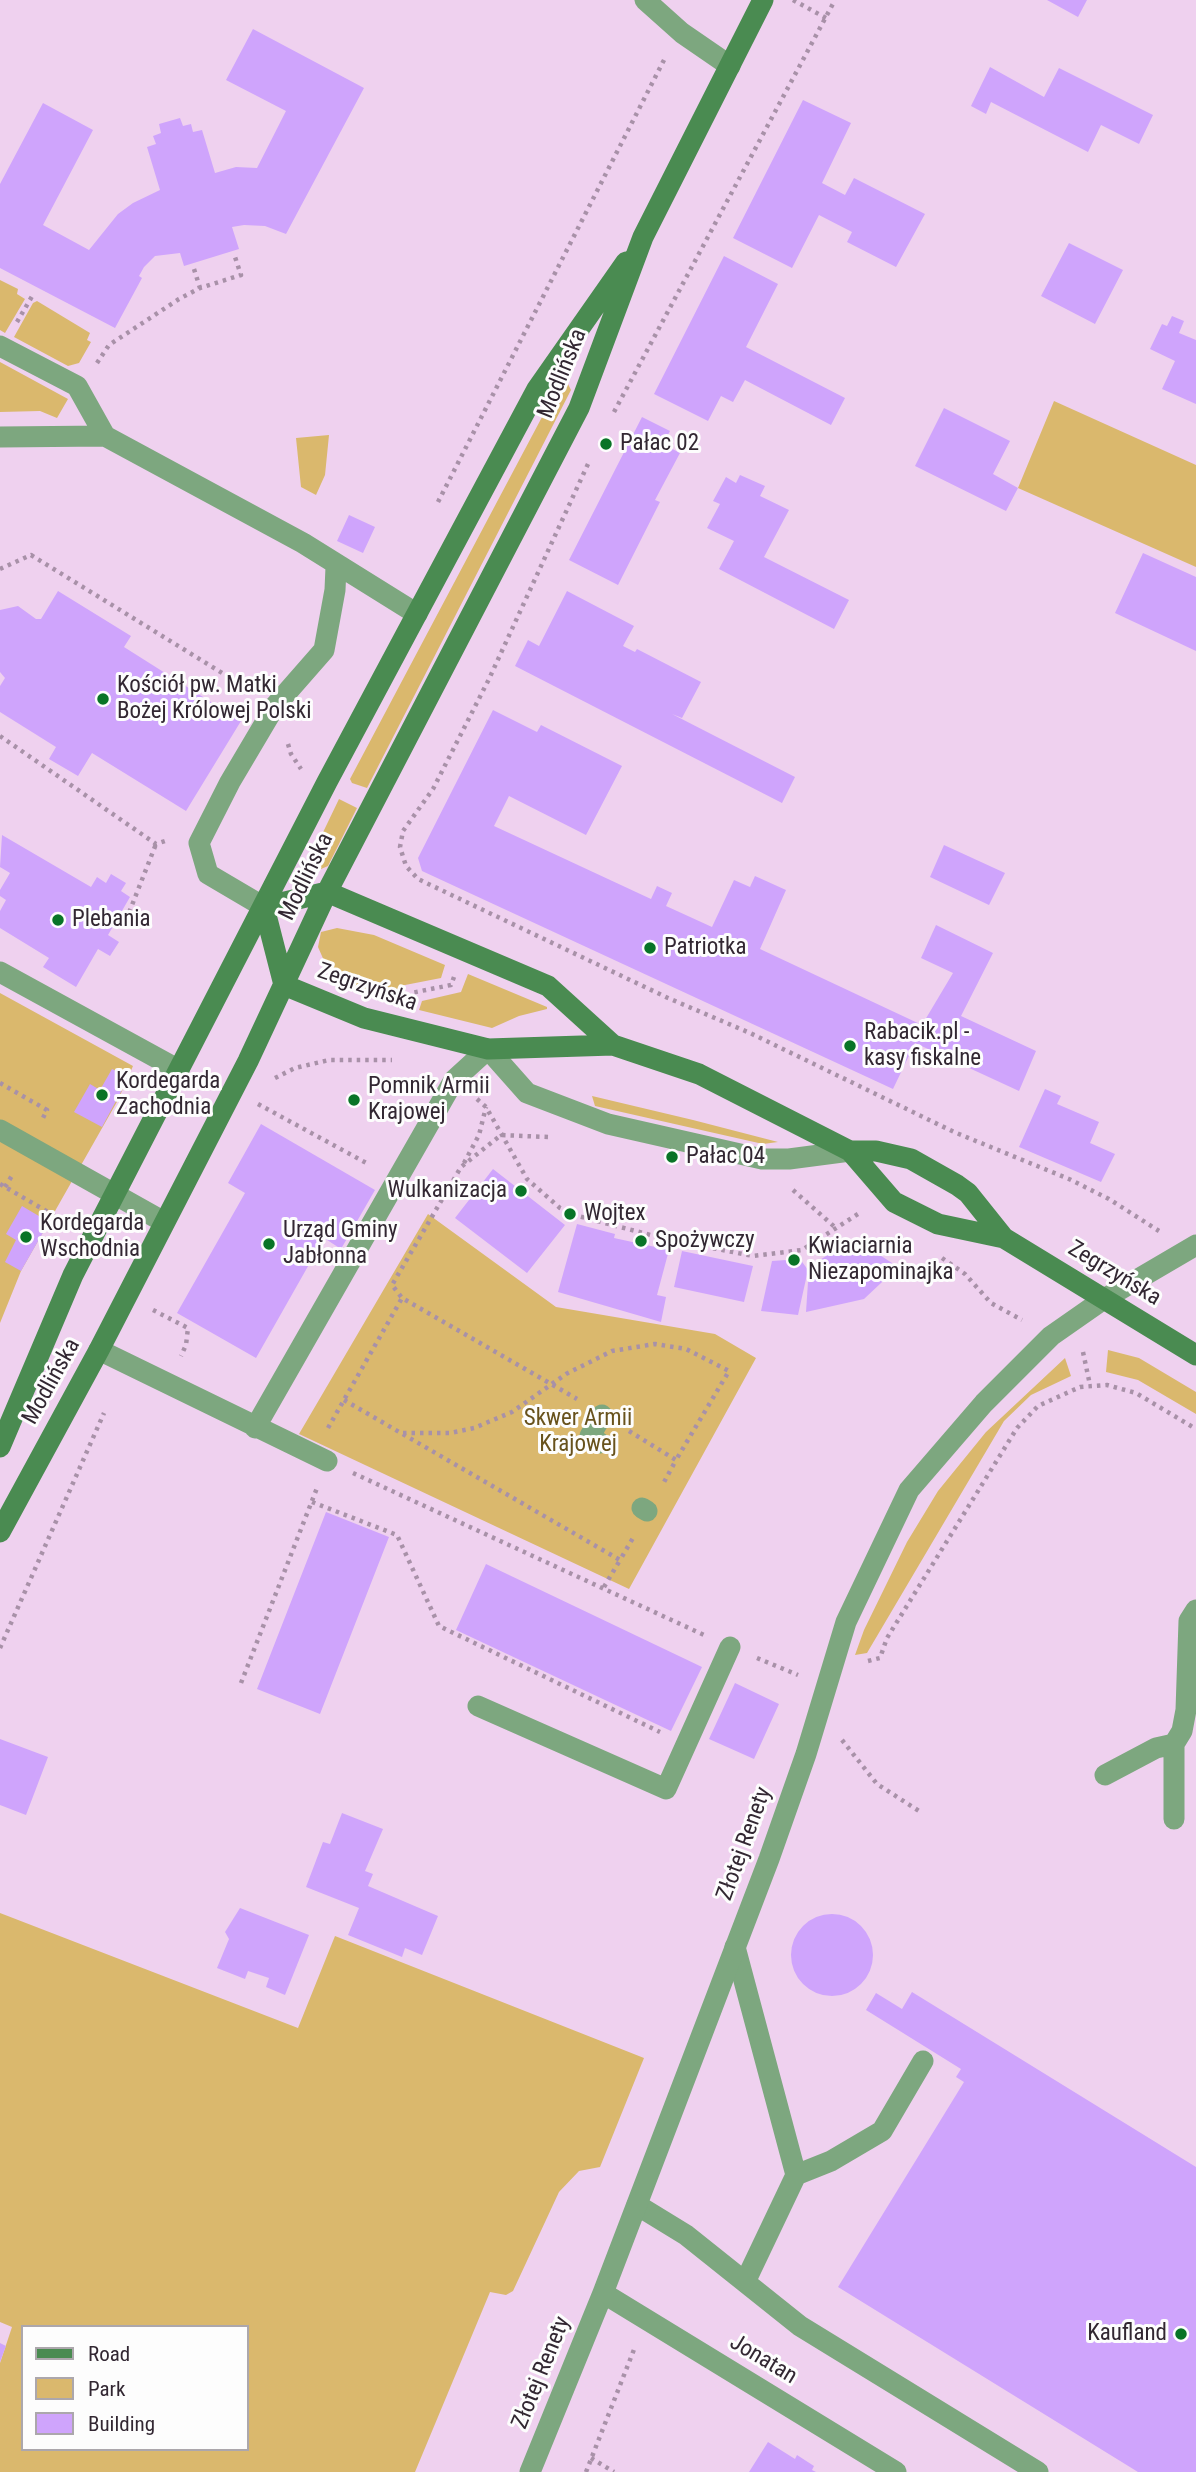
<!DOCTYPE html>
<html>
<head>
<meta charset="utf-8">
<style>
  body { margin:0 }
  #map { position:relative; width:1196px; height:2472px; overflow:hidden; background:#efd1ef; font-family:"Roboto Condensed",sans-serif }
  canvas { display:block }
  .legend { position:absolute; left:21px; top:2325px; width:228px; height:126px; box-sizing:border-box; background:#fdfdfd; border:2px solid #aca7ac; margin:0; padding:9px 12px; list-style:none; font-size:21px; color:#322732 }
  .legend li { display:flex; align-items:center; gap:14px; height:35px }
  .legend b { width:35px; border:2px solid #aca7ac }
</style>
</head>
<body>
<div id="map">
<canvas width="1196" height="2472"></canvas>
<ul class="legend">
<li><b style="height:9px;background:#4a8b51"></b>Road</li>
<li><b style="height:19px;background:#dab86d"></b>Park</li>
<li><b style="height:19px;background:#cfa4fc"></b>Building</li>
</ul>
</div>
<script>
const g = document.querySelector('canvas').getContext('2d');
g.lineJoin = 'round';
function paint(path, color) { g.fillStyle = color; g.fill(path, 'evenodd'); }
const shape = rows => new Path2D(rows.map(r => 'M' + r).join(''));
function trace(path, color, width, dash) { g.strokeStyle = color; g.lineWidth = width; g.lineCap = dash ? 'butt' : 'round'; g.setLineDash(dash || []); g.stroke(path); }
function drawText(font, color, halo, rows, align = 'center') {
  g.font = font + ' "Roboto Condensed",sans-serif'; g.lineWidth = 6; g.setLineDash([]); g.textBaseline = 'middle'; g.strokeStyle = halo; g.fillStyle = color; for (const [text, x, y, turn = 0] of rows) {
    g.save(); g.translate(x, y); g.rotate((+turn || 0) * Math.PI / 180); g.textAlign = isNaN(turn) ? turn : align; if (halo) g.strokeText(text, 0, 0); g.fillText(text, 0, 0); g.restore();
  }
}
const green = shape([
  [0,280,18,289,17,294,25,299,5,333,0,330],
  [37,301,90,333,87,340,91,342,79,363,68,366,14,337,33,303],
  [0,362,68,399,57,418,40,411,0,412],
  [567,382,571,390,367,788,352,783,350,779,559,385],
  [1054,401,1196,465,1196,567,1018,488],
  [329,435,325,475,316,495,301,487,296,438],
  [339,799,357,808,328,866,321,869,315,865,315,849],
  [337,928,374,935,445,965,441,978,400,986,394,1004,354,992,329,972,318,947,321,932],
  [468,974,547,1007,547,1009,519,1016,492,1028,419,1010,422,1001,461,992],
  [0,993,133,1066,118,1100,21,1271,0,1323],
  [592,1096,693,1120,778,1142,763,1144,595,1106],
  [428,1214,556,1307,715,1334,756,1358,629,1589,299,1434],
  [1108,1350,1139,1358,1196,1392,1196,1414,1138,1380,1106,1372],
  [1065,1358,1071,1376,1031,1395,1004,1421,867,1653,855,1655,864,1630,907,1542,938,1491,986,1432],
  [0,1913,298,2028,335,1936,644,2058,600,2167,579,2171,559,2192,513,2291,506,2295,490,2292,415,2472,0,2472,0,2363,12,2327,0,2322],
  [23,2327,247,2327,247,2449,23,2449]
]);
const building = shape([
  [1047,0,1087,0,1078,17],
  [253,29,364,88,286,234,265,226,244,225,232,227,239,249,184,266,180,253,155,256,144,267,139,276,142,278,115,328,0,268,0,184,43,103,93,130,43,225,89,250,118,214,133,203,160,190,147,147,156,144,153,136,161,133,159,124,180,118,183,126,191,124,193,132,202,130,215,173,236,167,257,168,286,111,226,80],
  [990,67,1044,97,1059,68,1153,115,1139,144,1101,125,1088,152,991,102,986,114,971,106],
  [803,100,851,123,822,183,845,195,854,178,925,214,896,267,847,242,852,232,819,215,792,268,733,238],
  [1069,243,1123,270,1095,324,1041,296],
  [724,256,778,284,746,347,845,398,831,425,745,380,733,402,721,396,708,421,654,394],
  [1172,316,1184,321,1179,333,1196,340,1196,404,1162,389,1175,361,1150,349,1162,324,1167,326],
  [944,408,1010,441,993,474,1018,488,1006,511,915,466],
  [642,417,670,431,663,444,680,453,655,500,660,502,618,585,569,560],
  [740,475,765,486,760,496,789,510,764,557,849,600,834,629,719,569,734,541,707,528,720,504,713,501,726,477,736,483],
  [349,515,375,527,363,553,337,541],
  [1143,553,1196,577,1196,651,1115,613],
  [58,591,131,636,124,647,241,721,186,811,92,753,78,776,49,759,56,747,0,712,0,686,5,678,0,672,0,610,18,606,36,619,41,619],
  [567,591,634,626,623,646,635,652,637,649,701,682,682,718,672,714,795,777,782,803,515,666,528,640,539,646],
  [493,710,537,732,541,725,622,766,586,835,509,796,494,826,651,899,657,886,672,893,666,906,712,927,734,880,750,887,755,876,786,890,760,949,922,1025,953,973,921,958,936,925,993,953,961,1016,1036,1051,1019,1091,915,1043,893,1089,422,871,418,858],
  [2,835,91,887,97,877,106,883,111,874,126,883,121,891,130,897,108,935,119,942,110,956,98,949,76,987,43,967,49,958,0,928,0,911,6,900,0,896,0,890,10,873,0,867],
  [944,845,1005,873,989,905,930,877],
  [112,1069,129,1077,102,1127,74,1112,90,1084,100,1090],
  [1045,1089,1061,1096,1057,1104,1099,1122,1090,1143,1115,1154,1101,1182,1019,1147],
  [261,1124,375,1190,341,1249,324,1238,256,1358,177,1313,245,1193,228,1183],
  [493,1169,565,1225,527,1273,455,1218],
  [22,1206,49,1222,21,1271,5,1262,16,1240,6,1234],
  [577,1224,615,1234,614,1238,669,1250,657,1295,666,1297,661,1322,558,1292],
  [854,1238,898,1267,864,1299,806,1312,809,1267],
  [682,1251,753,1266,744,1302,674,1287],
  [800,1259,808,1270,798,1315,761,1311,772,1261],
  [326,1512,389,1537,320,1714,257,1689],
  [486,1564,702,1667,671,1731,456,1630],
  [735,1683,779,1704,754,1759,709,1739],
  [0,1739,48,1757,26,1815,0,1805],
  [342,1813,383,1829,365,1871,373,1874,368,1886,438,1916,422,1955,405,1948,402,1957,348,1935,359,1908,306,1887,323,1842,330,1844],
  [240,1908,309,1935,285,1995,266,1987,269,1978,248,1971,245,1979,217,1968,229,1939,225,1932],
  '791 1955a41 41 0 1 1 82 0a41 41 0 1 1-82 0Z',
  [912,1992,1196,2167,1196,2472,1138,2472,838,2287,964,2082,956,2077,961,2069,866,2010,876,1993,902,2009],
  [0,2343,6,2346,0,2362],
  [768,2442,795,2459,797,2455,814,2466,812,2470,816,2472,749,2472]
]);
const path = shape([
  [793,0,826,18],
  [194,269,200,288],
  [17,322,34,293],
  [97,363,109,345,179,299,200,288,241,275,234,254],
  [614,412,835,0],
  [588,464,489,679,433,789,403,831,400,847,406,866,418,879,668,998,750,1033,954,1132,1069,1179,1109,1199,1159,1231],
  [438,502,665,58],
  [0,569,31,555,248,689],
  [0,736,156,844,168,840],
  [288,744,291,754,301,769],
  [123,928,156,844],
  [410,998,411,993,451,985,454,977],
  [275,1078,295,1068,329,1060,392,1060],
  [0,1083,47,1110,42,1120],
  [477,1099,486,1107,527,1179,560,1208,578,1216,666,1239,753,1256,802,1250,861,1212],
  [258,1104,370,1165],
  [548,1137,501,1135,461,1167,392,1285,402,1298,577,1399],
  [464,1163,479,1135,486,1107],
  [0,1184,65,1222],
  [5,1187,13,1174],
  [793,1190,837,1229],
  [942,1258,965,1274,991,1303,1022,1320],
  [153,1310,188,1328,186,1345,181,1356],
  [1083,1352,1090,1385],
  [344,1400,620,1560,633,1538],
  [328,1428,402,1298],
  [629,1431,676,1460,663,1484],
  [403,1433,450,1433,474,1428,512,1412,566,1374,612,1351,655,1344,686,1349,729,1371,676,1460],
  [353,1473,704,1635],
  [312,1502,397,1535,439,1626,660,1732],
  [604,1587,620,1560],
  [0,1648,104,1413],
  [757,1658,798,1675],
  [868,1661,880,1658,887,1638,1017,1428,1038,1406,1080,1387,1107,1385,1136,1393,1196,1429],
  [241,1683,317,1488],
  [842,1740,877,1784,919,1811],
  [591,2458,614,2472],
  [586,2472,635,2347]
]);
const lane = shape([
  [0,346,77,386,105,436],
  [0,437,105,436,303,543,417,614],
  [264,907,208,874,199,843,230,782,275,706,324,650,335,590,336,567],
  [0,972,179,1070],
  [0,1130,164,1222],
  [99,1350,327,1461],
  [255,1428,454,1080,488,1049,527,1093,608,1124,762,1159,789,1159,850,1151],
  [478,1706,666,1789,730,1647],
  [1105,1775,1156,1748,1174,1744],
  [1174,1819,1174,1744,1182,1731,1186,1710,1189,1621,1196,1610],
  [735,1947,796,2175,746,2280],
  [796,2175,831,2161,882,2131,923,2061],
  [637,2205,686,2235,800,2326,1038,2472]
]);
const street = shape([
  [645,0,682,33,730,66],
  [600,1443,590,1436,602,1415],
  [642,1508,647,1511],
  [603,2293,896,2472],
  [530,2472,603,2293,769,1859,806,1754,846,1622,909,1490,984,1403,1051,1336,1104,1299,1196,1245]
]);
const secondary = shape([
  [264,907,327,892,548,986,613,1045],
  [264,907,284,985],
  [284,985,364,1018,488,1049,613,1045,699,1074,850,1151,894,1202,938,1224,1004,1238,1196,1355],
  [850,1151,876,1151,911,1159,957,1185,968,1193,1004,1238],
  [0,1447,73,1275,327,782,537,389,626,262],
  [0,1532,99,1350,248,1061,327,892,579,408,643,237,763,0]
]);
const markers = [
  [606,444,7,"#097427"],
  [103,699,7,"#097427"],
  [58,920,7,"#097427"],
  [650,948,7,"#097427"],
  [850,1046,7,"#097427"],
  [102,1095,7,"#097427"],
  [354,1100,7,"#097427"],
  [672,1157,7,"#097427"],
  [521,1191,7,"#097427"],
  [570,1214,7,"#097427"],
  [26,1237,7,"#097427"],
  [641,1241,7,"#097427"],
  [269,1244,7,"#097427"],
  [794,1260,7,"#097427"],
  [1181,2334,7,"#097427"]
];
const streetNames = [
  ["Modlińska",563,374,-68],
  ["Modlińska",307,877,-64],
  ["Zegrzyńska",367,988,19],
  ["Zegrzyńska",1114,1274,31],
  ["Modlińska",52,1382,-61],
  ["Złotej Renety",745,1844,-70],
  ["Jonatan",763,2360,31],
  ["Złotej Renety",542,2373,-68]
];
const poiNames = [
  ["Pałac 02",620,444],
  ["Kościół pw. Matki",117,686],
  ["Bożej Królowej Polski",117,712],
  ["Plebania",72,920],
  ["Patriotka",664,948],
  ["Rabacik.pl -",864,1033],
  ["kasy fiskalne",864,1059],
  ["Kordegarda",116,1082],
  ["Zachodnia",116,1108],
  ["Pomnik Armii",368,1087],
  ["Krajowej",368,1113],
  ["Pałac 04",686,1157],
  ["Wulkanizacja",507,1191,"right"],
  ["Wojtex",584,1214],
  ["Kordegarda",40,1224],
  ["Wschodnia",40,1250],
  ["Urząd Gminy",283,1231],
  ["Jabłonna",283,1257],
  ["Spożywczy",655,1241],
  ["Kwiaciarnia",808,1247],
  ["Niezapominajka",808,1273],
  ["Kaufland",1167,2334,"right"]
];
const parkNames = [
  ["Skwer Armii",578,1419],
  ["Krajowej",578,1445]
];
paint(green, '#dab86d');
paint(building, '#cfa4fc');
trace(path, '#a891a8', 4.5, [3.5, 5]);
trace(lane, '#7da77f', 21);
trace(street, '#7da77f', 21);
trace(secondary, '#4a8b51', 21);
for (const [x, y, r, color] of markers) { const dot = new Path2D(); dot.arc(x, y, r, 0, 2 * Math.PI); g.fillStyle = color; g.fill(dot); trace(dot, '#fdfdfd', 2.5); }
drawText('23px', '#322732', '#fdfdfd', streetNames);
drawText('23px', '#322732', '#fdfdfd', poiNames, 'left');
drawText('23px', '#68521c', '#fdfdfd', parkNames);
</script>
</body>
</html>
